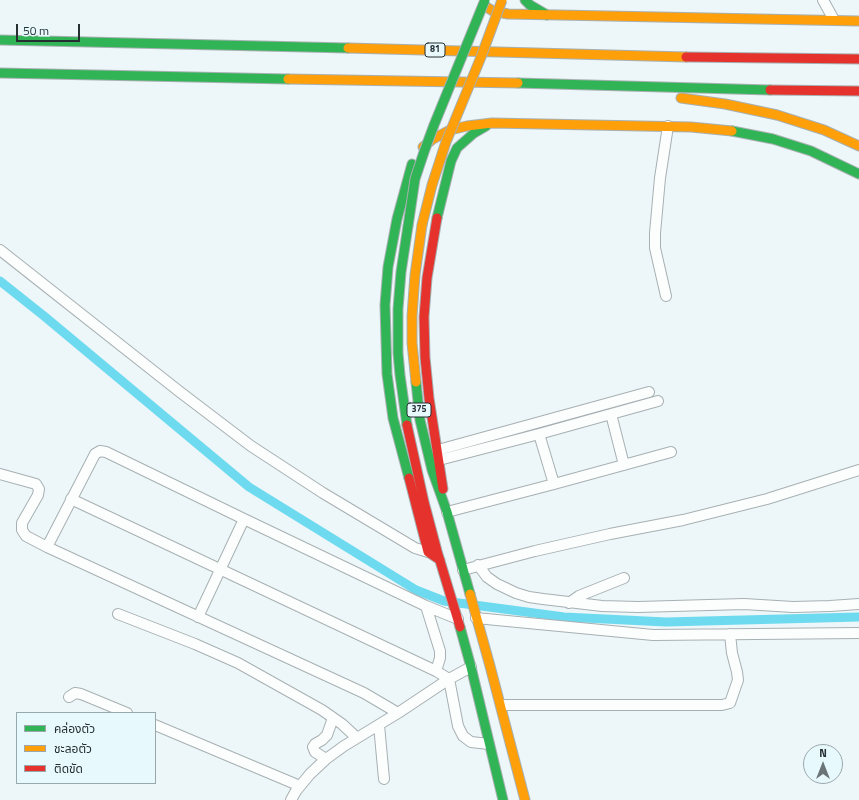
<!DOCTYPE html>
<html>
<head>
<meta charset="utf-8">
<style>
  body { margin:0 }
  #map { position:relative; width:859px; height:800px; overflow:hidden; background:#edf6f8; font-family:"Titillium Web","Noto Sans Thai",sans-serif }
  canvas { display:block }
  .legend { position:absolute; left:16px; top:712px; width:140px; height:72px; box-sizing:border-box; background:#e8f9fd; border:1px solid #9aa8ac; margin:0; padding:5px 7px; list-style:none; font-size:12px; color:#252f32 }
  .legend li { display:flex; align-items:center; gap:8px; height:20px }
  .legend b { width:20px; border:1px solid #9aa8ac }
  .north { position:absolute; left:803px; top:744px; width:40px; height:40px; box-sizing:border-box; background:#e8f9fd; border:1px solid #9aa8ac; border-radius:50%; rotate:0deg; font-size:11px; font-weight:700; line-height:16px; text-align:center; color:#252f32 }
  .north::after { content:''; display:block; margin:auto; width:14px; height:18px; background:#6b7577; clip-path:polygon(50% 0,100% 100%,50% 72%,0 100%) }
  .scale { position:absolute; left:16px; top:24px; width:64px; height:18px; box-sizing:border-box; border:2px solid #252f32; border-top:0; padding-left:5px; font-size:12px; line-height:14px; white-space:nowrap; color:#252f32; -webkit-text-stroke:3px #e8f9fd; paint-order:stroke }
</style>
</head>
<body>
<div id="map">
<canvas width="859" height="800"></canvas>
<ul class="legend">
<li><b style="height:5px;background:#30b455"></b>คล่องตัว</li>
<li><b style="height:5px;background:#ff9f0a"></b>ชะลอตัว</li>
<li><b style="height:5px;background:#e5322d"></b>ติดขัด</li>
</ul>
<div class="north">N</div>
<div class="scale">50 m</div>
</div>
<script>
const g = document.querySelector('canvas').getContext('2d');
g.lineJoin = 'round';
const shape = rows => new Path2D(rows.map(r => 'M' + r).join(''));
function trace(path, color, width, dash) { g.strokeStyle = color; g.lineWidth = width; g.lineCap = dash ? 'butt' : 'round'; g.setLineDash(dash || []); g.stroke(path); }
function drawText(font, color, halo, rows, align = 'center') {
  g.font = font + ' "Titillium Web",sans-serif'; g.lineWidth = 3; g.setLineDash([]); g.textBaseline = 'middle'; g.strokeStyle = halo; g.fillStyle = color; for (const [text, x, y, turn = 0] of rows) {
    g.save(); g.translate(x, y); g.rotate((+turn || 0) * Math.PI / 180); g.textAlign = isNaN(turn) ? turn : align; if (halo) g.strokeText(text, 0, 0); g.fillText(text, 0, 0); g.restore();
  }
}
const canal = shape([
  [0,281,44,316,249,487,416,590,444,601,564,617,666,622,859,617]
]);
const street = shape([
  [823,0,834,20],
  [0,250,180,392,251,446,323,493,415,548,428,552],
  [666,296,655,248,655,233,660,178,668,126],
  [611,414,624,465],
  [539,434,554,484],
  [438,450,649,392],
  [439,460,539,434,658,401],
  [0,474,36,484,39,489,38,495,22,523,22,530,26,536,47,547],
  [71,499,436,671,449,679,458,726,463,736,471,742,489,744],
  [447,512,554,484,671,452],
  [478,565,487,577,497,584,516,593,529,597,543,599,602,606,638,607,744,604,793,607,830,606,859,604],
  [463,570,535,551,610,534,683,520,767,499,859,470],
  [569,603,579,596,624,578],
  [426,606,440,651,440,658,436,671],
  [118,614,195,644,238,663,322,710,342,724,357,738],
  [198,617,244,519],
  [476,618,653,635,859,633],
  [69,697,75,693,81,694,127,713],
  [501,705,722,705,730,703,738,680,737,672,732,653,730,634],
  [398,713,364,693,47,547,95,454,100,451,106,452,244,519,426,606,458,619],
  [155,725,300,786],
  [379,725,384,779],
  [326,759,315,752,313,747,315,744,322,740,327,735,333,718],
  [291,800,296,791,310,774,326,759,344,746,398,713,449,679,471,667]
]);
const fast = shape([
  [525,0,530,5,547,15],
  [0,40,348,48],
  [0,73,288,79],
  [518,83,770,90],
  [732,131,773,139,811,151,859,174],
  [437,218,451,161,457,148,474,133,486,126],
  [416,382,420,420,432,470,447,512,470,594],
  [407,425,400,375,398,353,398,309,401,272,408,226],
  [409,478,393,418,387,374,385,305,388,267,397,219,412,164],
  [460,627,471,667,503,800]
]);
const slow = shape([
  [488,8,493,11,508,14,859,21],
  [348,48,686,57],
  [288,79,518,83],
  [681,98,725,104,777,115,824,130,859,146],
  [423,147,433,139,450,130,467,126,492,123,691,127,732,131],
  [416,382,412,343,412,316,415,275,422,225],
  [470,594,490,666,525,800]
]);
const jam = shape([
  [686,57,859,59],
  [770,90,859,91],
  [437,218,427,278,424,317,425,357,429,398,443,489],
  [407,425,424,502,437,551,460,627],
  [409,478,428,552,440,560]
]);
const fastBridge = shape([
  [408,226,415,179,424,152,434,125,485,0]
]);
const slowBridge = shape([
  [422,225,432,185,446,142,481,57,502,0]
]);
const shields = [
  [435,50,20],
  [419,410,24]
];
const shieldNames = [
  ["81",435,50],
  ["375",419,410]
];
trace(canal, '#6ddaef', 9);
trace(street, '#a7b0b2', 12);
trace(fast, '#a7b0b2', 11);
trace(slow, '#a7b0b2', 11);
trace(jam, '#a7b0b2', 11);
trace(street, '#fcfefe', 10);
trace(fast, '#30b455', 9);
trace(slow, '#ff9f0a', 9);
trace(jam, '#e5322d', 9);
trace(fastBridge, '#a7b0b2', 11, []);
trace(slowBridge, '#a7b0b2', 11, []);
trace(fastBridge, '#30b455', 9);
trace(slowBridge, '#ff9f0a', 9);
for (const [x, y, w] of shields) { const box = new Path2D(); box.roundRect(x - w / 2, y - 7, w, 14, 3); g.fillStyle = '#e8f9fd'; g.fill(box); trace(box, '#252f32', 1); }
drawText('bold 9px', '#252f32', null, shieldNames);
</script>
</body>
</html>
